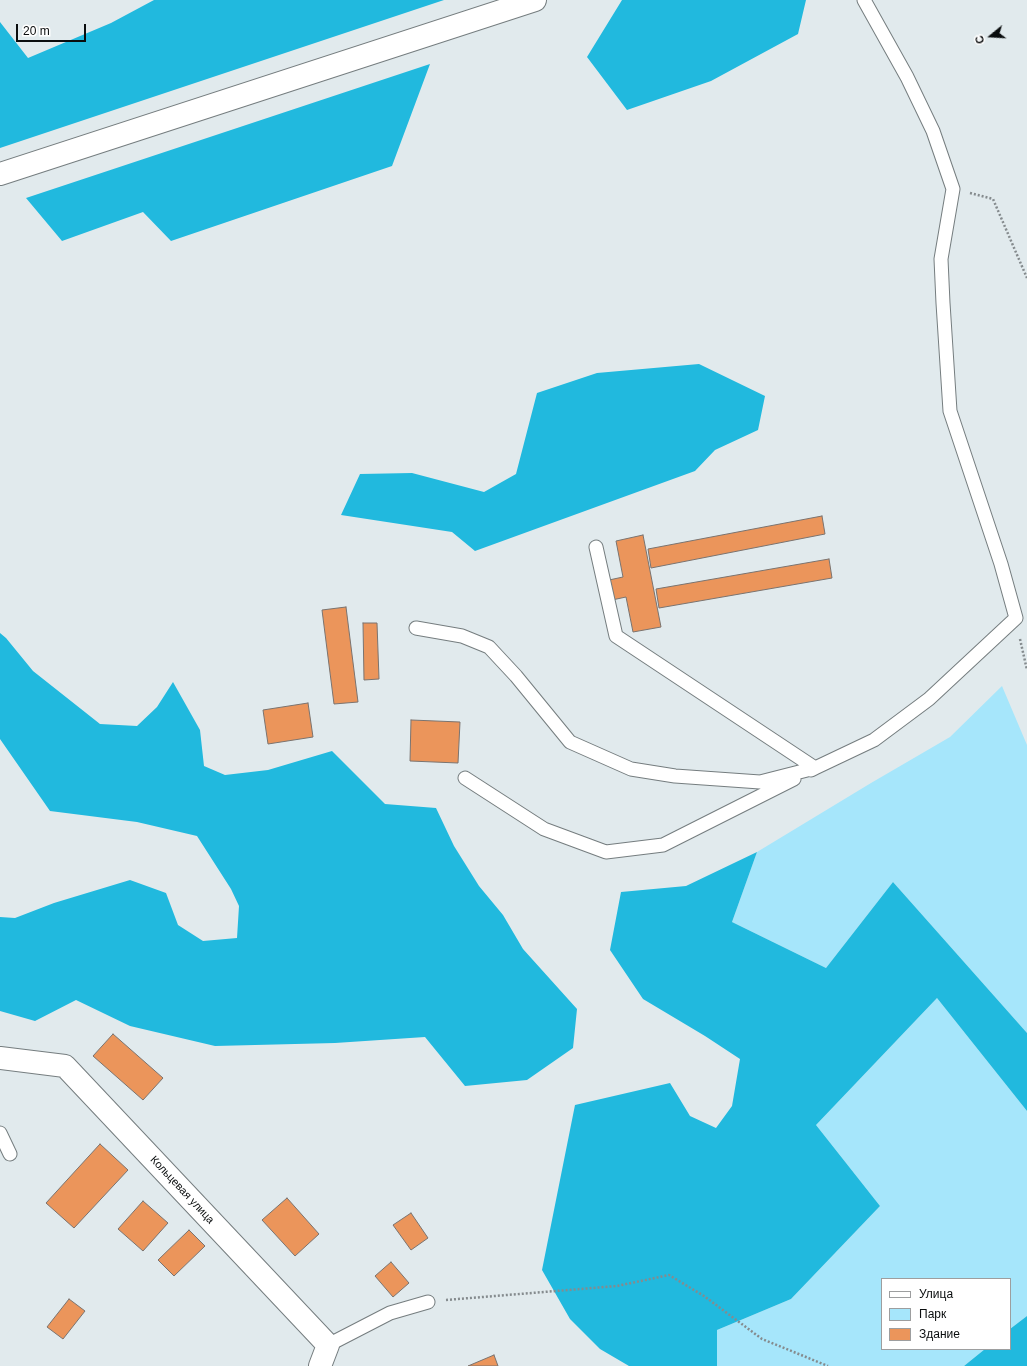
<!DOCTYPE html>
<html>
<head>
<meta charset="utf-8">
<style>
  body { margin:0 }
  #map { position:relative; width:1027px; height:1366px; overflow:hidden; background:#e1eaed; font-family:Arial,sans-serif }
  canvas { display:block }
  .legend { position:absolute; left:881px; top:1278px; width:130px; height:72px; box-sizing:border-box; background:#fff; border:1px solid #9d9e9f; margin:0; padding:5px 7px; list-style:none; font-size:12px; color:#0a0d0e }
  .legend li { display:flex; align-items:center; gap:8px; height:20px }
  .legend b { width:20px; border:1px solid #9d9e9f }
  .north { position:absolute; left:971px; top:16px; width:40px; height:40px; -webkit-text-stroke:3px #fff; paint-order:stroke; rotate:252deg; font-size:11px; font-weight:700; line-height:16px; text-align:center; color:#0a0d0e }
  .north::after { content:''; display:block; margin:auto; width:14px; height:18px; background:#0a0d0e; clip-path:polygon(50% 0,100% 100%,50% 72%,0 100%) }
  .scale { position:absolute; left:16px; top:24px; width:70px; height:18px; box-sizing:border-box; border:2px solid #0a0d0e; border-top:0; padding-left:5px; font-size:12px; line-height:14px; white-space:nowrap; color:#0a0d0e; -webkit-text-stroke:3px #fff; paint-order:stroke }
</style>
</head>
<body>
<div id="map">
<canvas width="1027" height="1366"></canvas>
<ul class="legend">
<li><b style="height:5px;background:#fff"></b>Улица</li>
<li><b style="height:11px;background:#a6e6fb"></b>Парк</li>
<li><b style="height:11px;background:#eb955b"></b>Здание</li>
</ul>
<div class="north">С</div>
<div class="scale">20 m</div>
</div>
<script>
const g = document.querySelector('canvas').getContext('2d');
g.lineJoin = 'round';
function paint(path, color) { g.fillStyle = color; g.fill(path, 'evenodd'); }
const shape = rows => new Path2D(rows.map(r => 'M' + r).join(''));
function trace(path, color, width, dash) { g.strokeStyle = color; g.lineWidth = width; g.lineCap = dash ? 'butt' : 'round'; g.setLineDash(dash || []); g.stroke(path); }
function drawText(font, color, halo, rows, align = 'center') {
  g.font = font + ' Arial,sans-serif'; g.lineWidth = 4; g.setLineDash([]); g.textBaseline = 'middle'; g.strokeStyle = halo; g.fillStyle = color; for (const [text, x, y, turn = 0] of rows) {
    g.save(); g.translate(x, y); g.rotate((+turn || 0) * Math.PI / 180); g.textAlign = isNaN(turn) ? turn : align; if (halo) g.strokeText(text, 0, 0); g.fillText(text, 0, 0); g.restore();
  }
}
const green = shape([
  [1002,686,1027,745,1027,1033,893,882,826,968,732,922,757,852,871,783,950,737],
  [937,998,1027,1111,1027,1316,1010,1329,1010,1279,882,1279,882,1349,985,1349,964,1366,717,1366,717,1330,791,1299,880,1206,816,1125]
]);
const forest = shape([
  [154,0,444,0,0,148,0,22,28,58,111,23],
  [622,0,806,0,798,34,711,81,627,110,587,57],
  [430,64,392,166,171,241,143,212,62,241,26,198],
  [699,364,765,396,758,430,715,450,695,471,475,551,452,532,341,515,360,474,412,473,484,492,516,474,537,393,597,373],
  [0,633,6,638,33,671,100,724,137,726,157,707,173,682,200,730,204,766,225,775,268,770,332,751,385,804,436,808,454,846,479,886,503,915,523,949,577,1009,573,1048,527,1080,465,1086,425,1037,335,1043,215,1046,130,1026,76,1000,35,1021,0,1011,0,917,15,918,54,903,130,880,166,893,178,925,203,941,237,938,239,906,231,889,197,836,137,822,50,811,0,739],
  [757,852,732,922,826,968,893,882,1027,1033,1027,1111,937,998,816,1125,880,1206,791,1299,717,1330,717,1366,629,1366,600,1349,570,1319,542,1270,575,1105,670,1083,690,1116,716,1128,732,1106,740,1059,705,1036,643,999,610,950,621,892,686,886],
  [1027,1316,1027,1366,964,1366,985,1349,1010,1349,1010,1329]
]);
const building = shape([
  [822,516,825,534,651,568,648,549,822,516],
  [643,535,661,627,633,632,626,597,612,600,609,580,623,577,616,541,643,535],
  [829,559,832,578,659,608,656,589,829,559],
  [346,607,358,702,334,704,322,610,346,607],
  [363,623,377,623,379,679,364,680,363,623],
  [308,703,313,737,268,744,263,710,308,703],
  [411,720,460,722,458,763,410,761,411,720],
  [113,1034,163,1078,143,1100,93,1056,113,1034],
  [100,1144,128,1170,74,1228,46,1203,100,1144],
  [287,1198,319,1234,295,1256,262,1220,287,1198],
  [143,1201,168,1223,143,1251,118,1229,143,1201],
  [411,1213,428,1238,411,1250,393,1225,411,1213],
  [189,1230,205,1246,174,1276,158,1260,189,1230],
  [391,1262,409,1283,393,1297,375,1276,391,1262],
  [69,1299,85,1311,63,1339,47,1327,69,1299],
  [494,1355,498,1366,468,1366,494,1355]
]);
const path = shape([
  [970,193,993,199,1027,278],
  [1020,639,1027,670],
  [446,1300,617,1286,669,1275,704,1296,762,1339,828,1366]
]);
const lane = shape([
  [596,547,616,636,815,768,811,770],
  [416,628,462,636,489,647,516,676,570,742,631,769,675,776,760,782,815,768,874,740,929,699,1016,618,1001,564,950,411,943,303,941,259,953,189,933,131,907,77,864,0],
  [465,778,544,829,606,852,663,845,794,779],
  [0,1133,10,1154],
  [328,1345,390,1313,428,1302]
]);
const street = shape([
  [0,1058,65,1066,328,1345,320,1366]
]);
const secondary = shape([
  [0,174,535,0]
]);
const streetNames = [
  ["Кольцевая улица",182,1190,47]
];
paint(green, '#a6e6fb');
paint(forest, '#21b9de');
paint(building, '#eb955b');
trace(building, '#7a736f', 1);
trace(lane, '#757d7f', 15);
trace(street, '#757d7f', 24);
trace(secondary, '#757d7f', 24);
trace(path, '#858b8e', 2.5, [2, 2]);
trace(lane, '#fff', 13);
trace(street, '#fff', 22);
trace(secondary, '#fff', 22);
drawText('11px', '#0a0d0e', '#fff', streetNames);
</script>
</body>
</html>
